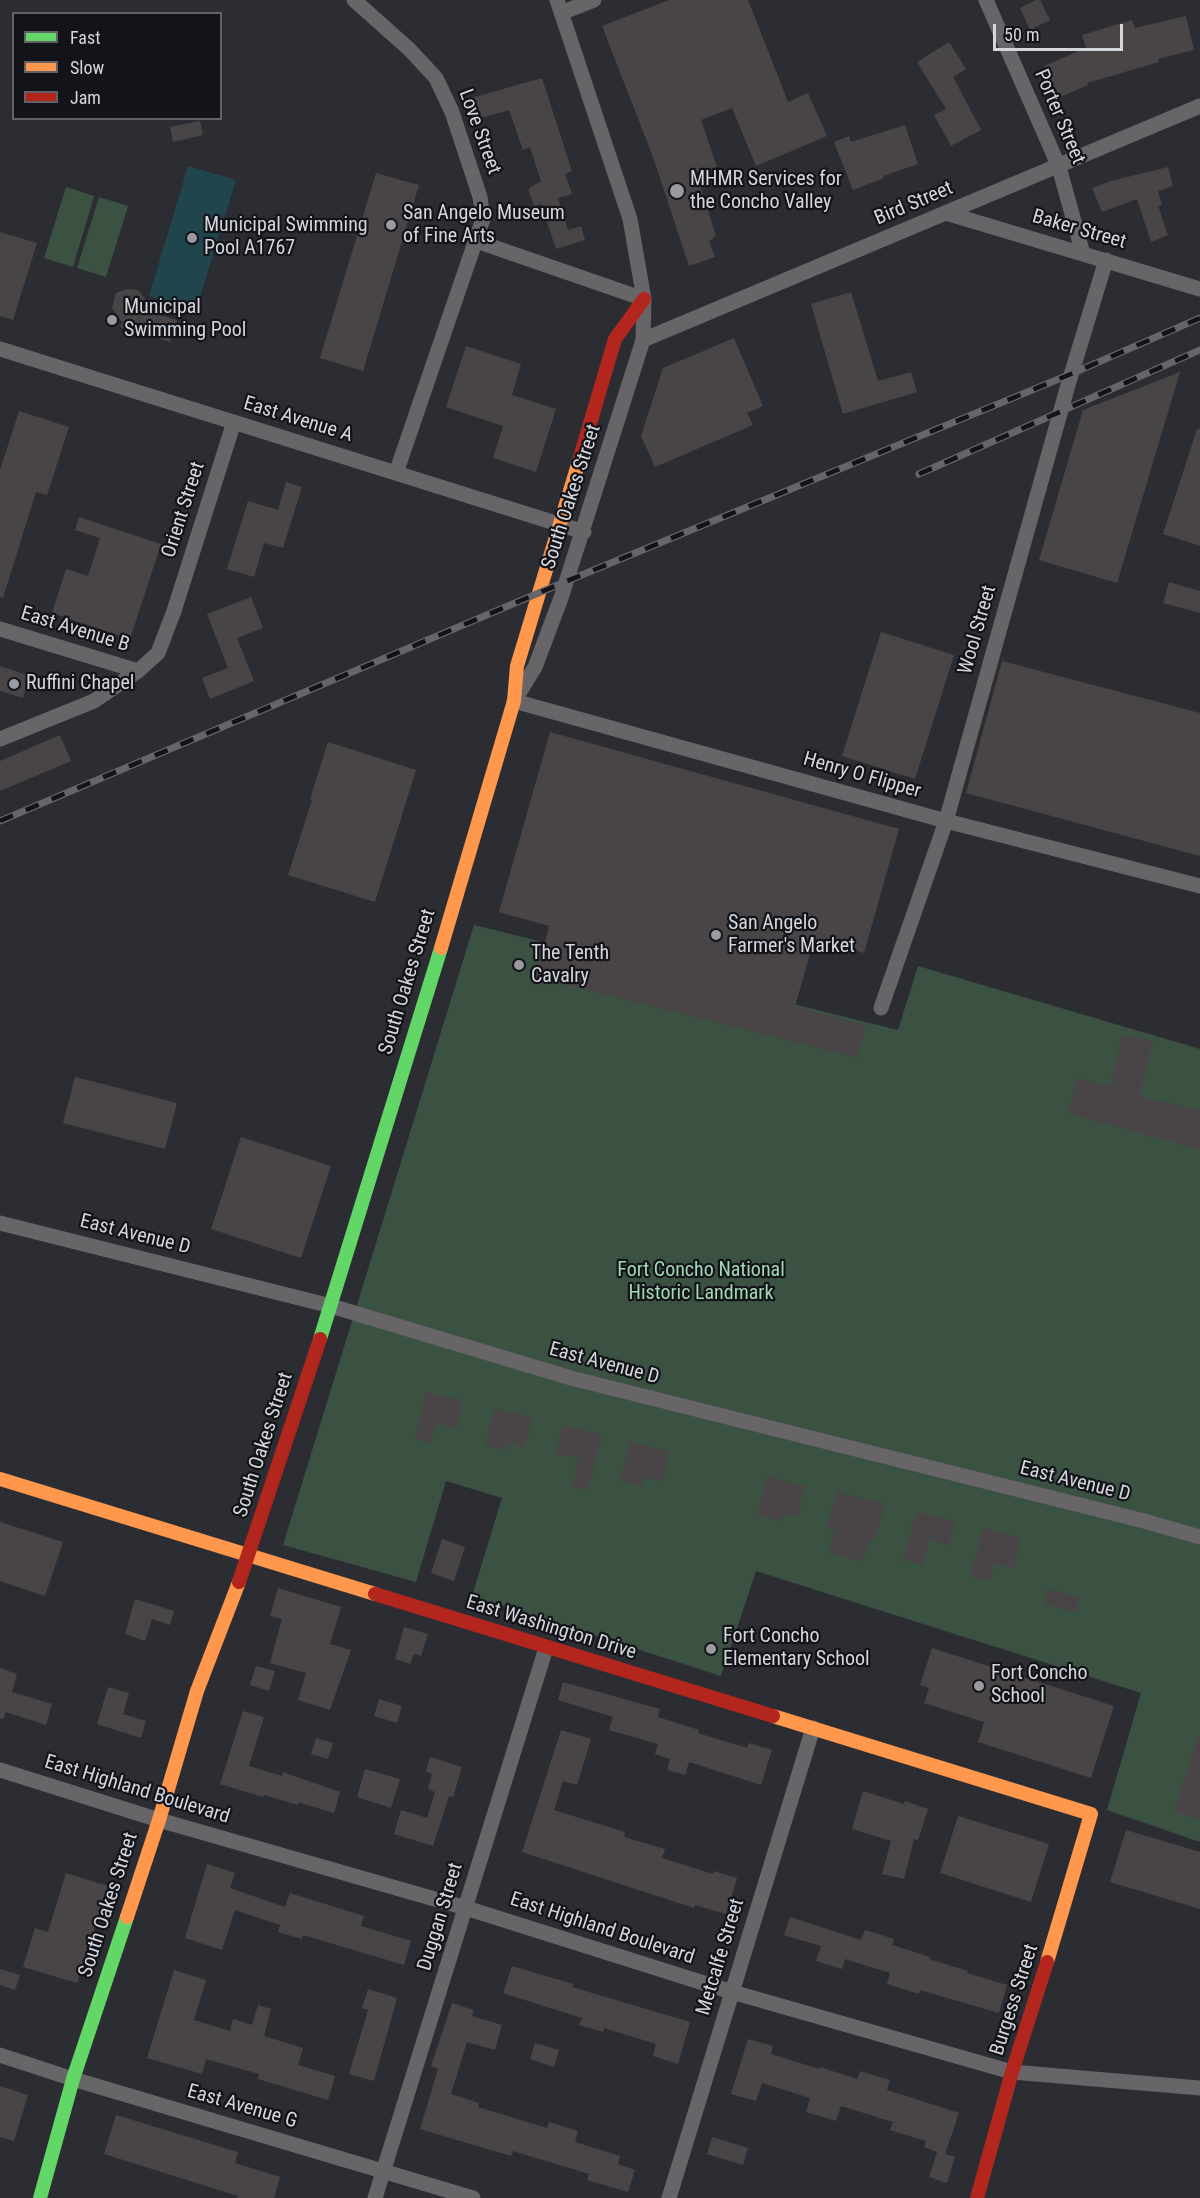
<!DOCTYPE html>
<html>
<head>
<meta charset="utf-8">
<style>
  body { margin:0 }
  #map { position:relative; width:1200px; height:2198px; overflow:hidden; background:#2c2d33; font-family:"Roboto Condensed",sans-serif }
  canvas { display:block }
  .legend { position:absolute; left:12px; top:12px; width:210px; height:108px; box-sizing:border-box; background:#131419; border:2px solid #606267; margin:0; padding:8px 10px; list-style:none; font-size:18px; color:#d4d6dc }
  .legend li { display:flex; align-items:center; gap:12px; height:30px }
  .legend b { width:30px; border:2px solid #606267 }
  .scale { position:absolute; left:993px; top:24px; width:130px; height:27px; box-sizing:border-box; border:3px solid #d4d6dc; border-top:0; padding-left:8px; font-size:18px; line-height:21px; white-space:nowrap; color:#d4d6dc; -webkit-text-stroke:4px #131419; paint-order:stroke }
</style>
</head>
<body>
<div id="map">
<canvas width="1200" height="2198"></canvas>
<ul class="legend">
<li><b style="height:8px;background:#63d668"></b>Fast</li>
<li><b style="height:8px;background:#ff974d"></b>Slow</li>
<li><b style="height:8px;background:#b3261e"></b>Jam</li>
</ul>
<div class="scale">50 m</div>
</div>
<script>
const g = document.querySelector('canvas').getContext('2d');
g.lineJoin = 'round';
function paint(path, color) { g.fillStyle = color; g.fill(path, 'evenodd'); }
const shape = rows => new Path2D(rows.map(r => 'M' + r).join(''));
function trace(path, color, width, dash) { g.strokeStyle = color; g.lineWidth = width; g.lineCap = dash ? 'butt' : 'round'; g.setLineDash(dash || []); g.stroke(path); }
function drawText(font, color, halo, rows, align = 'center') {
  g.font = font + ' "Roboto Condensed",sans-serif'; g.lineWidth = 4.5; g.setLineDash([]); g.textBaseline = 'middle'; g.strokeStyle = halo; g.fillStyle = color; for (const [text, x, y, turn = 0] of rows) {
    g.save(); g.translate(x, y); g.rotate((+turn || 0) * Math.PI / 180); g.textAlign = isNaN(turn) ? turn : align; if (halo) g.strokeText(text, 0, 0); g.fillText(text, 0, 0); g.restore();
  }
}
const green = shape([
  [66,187,94,196,73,267,44,258],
  [99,197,128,206,106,277,77,268],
  [474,925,898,1030,918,966,1200,1049,1200,1842,1107,1810,1141,1693,756,1571,721,1676,472,1596,502,1498,446,1481,416,1582,283,1545]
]);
const water = shape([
  [188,166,236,180,196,310,149,296]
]);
const building = shape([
  [669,0,748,0,788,102,808,93,827,136,756,166,732,108,701,120,717,167,696,173,716,236,709,241,715,257,689,266,653,157,602,26],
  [1036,0,1040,0,1050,20,1030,30,1020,8],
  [1186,16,1194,50,1158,59,1159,62,1087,83,1088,85,1058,98,1044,66,1086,48,1082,35,1132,20,1135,28],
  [949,42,966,69,953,77,981,130,951,146,934,115,946,109,917,62],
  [542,78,572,171,565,174,572,194,558,198,568,230,581,226,585,240,556,249,541,204,534,206,528,189,541,181,530,147,523,150,509,110,474,120,468,99],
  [200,121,203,135,173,142,170,127],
  [905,125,918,164,883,176,884,178,853,190,834,142,849,136,851,142],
  [1168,167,1173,186,1158,191,1162,205,1158,206,1168,235,1151,242,1137,199,1102,212,1092,188,1111,181],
  [376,173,419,185,363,371,320,358],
  [0,232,37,243,13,320,0,316],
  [127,289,138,290,146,300,143,310,177,320,170,342,120,327,122,322,112,308,116,293],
  [851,292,878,381,911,372,917,392,843,414,811,304],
  [734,338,763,406,747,413,753,425,655,467,641,436,663,368],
  [466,346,521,364,512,395,556,409,536,472,493,458,503,426,446,407],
  [1180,372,1117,583,1039,560,1083,410],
  [19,411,69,427,47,495,36,492,3,598,0,597,0,470],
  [1197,429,1200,429,1200,546,1163,534],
  [286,482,302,487,283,548,264,543,254,577,227,569,248,501,278,510],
  [79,517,161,544,130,639,52,613,66,569,88,576,100,538,75,530],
  [1169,582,1200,591,1200,613,1163,603],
  [251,597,263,628,237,638,254,681,210,699,202,678,228,668,207,614],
  [881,632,954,655,915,779,842,756],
  [1002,661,1200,713,1200,856,966,793],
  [0,666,30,676,23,698,0,691],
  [550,732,899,829,864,953,814,939,795,1007,866,1025,857,1058,536,977,549,926,499,912],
  [60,735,71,761,0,791,0,761],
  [328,742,416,770,375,902,288,875,312,800,310,799],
  [1123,1034,1153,1041,1139,1097,1200,1110,1200,1149,1068,1114,1077,1078,1110,1086],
  [75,1077,177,1103,165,1149,63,1123],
  [241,1137,331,1166,301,1258,211,1229],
  [426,1392,463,1401,456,1428,436,1423,431,1443,415,1438],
  [495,1408,532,1418,525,1448,509,1443,507,1451,485,1445],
  [563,1425,602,1435,588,1490,572,1487,579,1459,556,1453],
  [630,1442,670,1451,662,1481,645,1477,642,1486,620,1481],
  [767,1476,805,1486,797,1517,783,1513,781,1521,757,1515],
  [837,1491,885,1505,874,1540,870,1539,863,1562,829,1552,835,1531,826,1529],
  [916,1512,955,1522,949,1545,929,1540,923,1565,903,1560],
  [0,1522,63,1542,45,1596,0,1581],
  [983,1528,1021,1538,1013,1568,995,1564,990,1582,970,1577],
  [442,1539,465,1547,454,1581,431,1573],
  [278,1588,341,1607,330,1644,351,1650,330,1710,298,1700,306,1673,270,1663,282,1619,270,1616],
  [1047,1589,1080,1597,1076,1612,1044,1604],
  [135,1599,174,1611,170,1625,152,1619,145,1641,125,1634],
  [404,1627,428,1634,421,1656,414,1654,410,1664,395,1659],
  [932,1648,1114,1706,1091,1778,978,1742,984,1722,924,1703,929,1688,920,1685],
  [256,1666,275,1671,269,1691,250,1685],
  [0,1668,17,1674,12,1692,52,1704,46,1725,6,1712,3,1719,0,1719],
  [563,1682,660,1709,658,1717,699,1730,698,1733,747,1748,749,1743,772,1750,761,1785,689,1762,685,1775,667,1770,670,1759,655,1754,658,1744,609,1730,613,1717,558,1700],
  [108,1687,129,1693,123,1714,146,1721,141,1738,97,1724],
  [379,1699,402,1706,397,1723,374,1716],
  [243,1711,264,1717,249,1766,282,1776,283,1772,340,1792,334,1813,298,1802,298,1805,264,1795,263,1797,220,1784],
  [561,1730,591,1739,577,1785,563,1781,554,1810,625,1832,624,1837,665,1849,662,1858,713,1874,714,1871,737,1878,726,1914,695,1905,694,1908,522,1852],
  [316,1738,333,1743,328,1759,311,1754],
  [1197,1738,1200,1738,1200,1819,1174,1812],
  [430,1757,462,1767,453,1797,449,1796,433,1846,394,1834,401,1810,427,1818,435,1792,428,1789,432,1774,426,1771],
  [365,1769,400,1779,391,1808,357,1797],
  [863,1791,904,1804,905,1801,928,1809,918,1840,914,1839,904,1879,882,1874,891,1841,852,1829],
  [958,1816,1049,1844,1031,1902,940,1873],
  [1126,1830,1200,1852,1200,1909,1110,1882],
  [207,1864,235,1873,230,1888,285,1907,290,1893,364,1916,361,1926,411,1941,404,1965,303,1935,302,1939,278,1932,280,1925,235,1910,222,1950,185,1938],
  [66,1873,108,1886,77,1983,23,1967,35,1928,48,1932],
  [790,1917,861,1940,865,1930,894,1939,892,1945,930,1957,929,1959,968,1971,967,1973,1007,1985,999,2013,920,1990,919,1994,887,1984,890,1973,845,1959,842,1969,816,1961,821,1946,784,1935],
  [512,1966,573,1984,572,1987,690,2022,678,2064,653,2056,656,2044,604,2028,603,2032,579,2025,582,2018,503,1993],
  [0,1969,20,1975,15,1990,0,1985],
  [174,1970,206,1980,194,2020,230,2031,233,2019,252,2025,258,2005,271,2009,264,2036,303,2048,298,2065,335,2076,328,2100,258,2079,259,2074,206,2059,202,2074,147,2058],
  [368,1989,397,1998,374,2081,349,2074,368,2010,362,2008],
  [452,2003,474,2010,472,2016,502,2025,495,2050,467,2042,451,2094,479,2103,478,2107,547,2128,549,2122,578,2131,575,2142,620,2156,618,2164,635,2170,628,2192,587,2180,589,2174,513,2151,511,2156,420,2129,438,2069,431,2066],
  [748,2039,773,2046,771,2054,819,2069,820,2067,857,2079,860,2071,890,2080,887,2090,959,2113,945,2154,955,2157,947,2183,929,2177,937,2152,924,2147,926,2141,890,2130,893,2122,841,2106,836,2121,806,2112,810,2098,762,2083,756,2101,731,2094],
  [535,2043,559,2050,554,2067,530,2059],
  [0,2086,28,2095,14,2141,0,2137],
  [116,2115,238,2152,235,2163,280,2177,274,2198,237,2198,238,2196,104,2154],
  [712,2137,748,2148,743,2165,707,2154]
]);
const street = shape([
  [354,0,409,49,436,78,452,112,480,197,483,219,396,473],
  [557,0,630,219,644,299,643,340,561,598,535,667,514,701,946,821,1200,886],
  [986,0,1059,167,1083,254],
  [561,13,594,0],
  [946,213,1200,289],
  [476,241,644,299],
  [643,340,1200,106],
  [0,349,584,532],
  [0,629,138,671],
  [0,739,94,701,138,671,158,653,174,611,234,422],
  [881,1008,946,821,1068,385,1106,260],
  [0,1223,331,1306,571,1378,1144,1521,1200,1537],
  [0,1770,159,1820,466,1908,732,1992,1012,2072,1200,2088],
  [0,2055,73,2079,473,2198],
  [375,2198,546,1648],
  [669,2198,813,1728]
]);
const fast = shape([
  [320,1339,441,948],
  [40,2198,73,2079,127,1917]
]);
const slow = shape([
  [441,948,514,701,517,666,579,461],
  [0,1479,375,1594],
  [773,1716,1091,1814,1047,1962],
  [127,1917,159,1820,197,1691,239,1582]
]);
const jam = shape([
  [579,461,615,339,644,299],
  [239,1582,320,1339],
  [375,1594,773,1716],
  [977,2198,1012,2072,1047,1962]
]);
const rail = shape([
  [919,474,1200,350],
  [0,821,567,581,1071,374,1200,318]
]);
const markers = [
  [677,191,8,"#999ba1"],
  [391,225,6,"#999ba1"],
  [192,238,6,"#999ba1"],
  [112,320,6,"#999ba1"],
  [14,684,6,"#999ba1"],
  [716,935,6,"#999ba1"],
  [519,965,6,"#999ba1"],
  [711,1649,6,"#999ba1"],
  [979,1686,6,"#999ba1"]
];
const streetNames = [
  ["Porter Street",1059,117,67],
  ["Love Street",479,132,70],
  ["Bird Street",914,204,-23],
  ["Baker Street",1079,230,16],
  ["East Avenue A",298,420,17],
  ["South Oakes Street",572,497,-72],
  ["Orient Street",184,510,-72],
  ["East Avenue B",75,630,17],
  ["Wool Street",978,630,-74],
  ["Henry O Flipper",862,776,16],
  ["South Oakes Street",408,982,-73],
  ["East Avenue D",135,1235,14],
  ["East Avenue D",604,1364,15],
  ["South Oakes Street",264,1445,-72],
  ["East Avenue D",1075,1482,14],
  ["East Washington Drive",551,1628,17],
  ["East Highland Boulevard",137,1790,17],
  ["South Oakes Street",109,1905,-72],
  ["Duggan Street",441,1917,-73],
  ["East Highland Boulevard",602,1929,18],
  ["Metcalfe Street",721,1957,-73],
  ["Burgess Street",1015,2000,-72],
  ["East Avenue G",242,2107,16]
];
const poiNames = [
  ["MHMR Services for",690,180],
  ["the Concho Valley",690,203],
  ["San Angelo Museum",403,214],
  ["of Fine Arts",403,237],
  ["Municipal Swimming",204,226],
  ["Pool A1767",204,249],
  ["Municipal",124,308],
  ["Swimming Pool",124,331],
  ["Ruffini Chapel",26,684],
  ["San Angelo",728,924],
  ["Farmer's Market",728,947],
  ["The Tenth",531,954],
  ["Cavalry",531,977],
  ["Fort Concho",723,1637],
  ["Elementary School",723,1660],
  ["Fort Concho",991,1674],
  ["School",991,1697]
];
const parkNames = [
  ["Fort Concho National",701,1271],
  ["Historic Landmark",701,1294]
];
paint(green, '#3b5243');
paint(water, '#21454d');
paint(building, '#494546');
trace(street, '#676567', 15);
trace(fast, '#63d668', 14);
trace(slow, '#ff974d', 14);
trace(jam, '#b3261e', 14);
trace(rail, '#666569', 7);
trace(rail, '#131419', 4.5, [14]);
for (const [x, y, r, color] of markers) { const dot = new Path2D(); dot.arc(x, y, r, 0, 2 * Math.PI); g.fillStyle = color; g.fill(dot); trace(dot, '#131419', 2); }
drawText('20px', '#d4d6dc', '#131419', streetNames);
drawText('20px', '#d4d6dc', '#131419', poiNames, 'left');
drawText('20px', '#a1d9b4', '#131419', parkNames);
</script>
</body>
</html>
